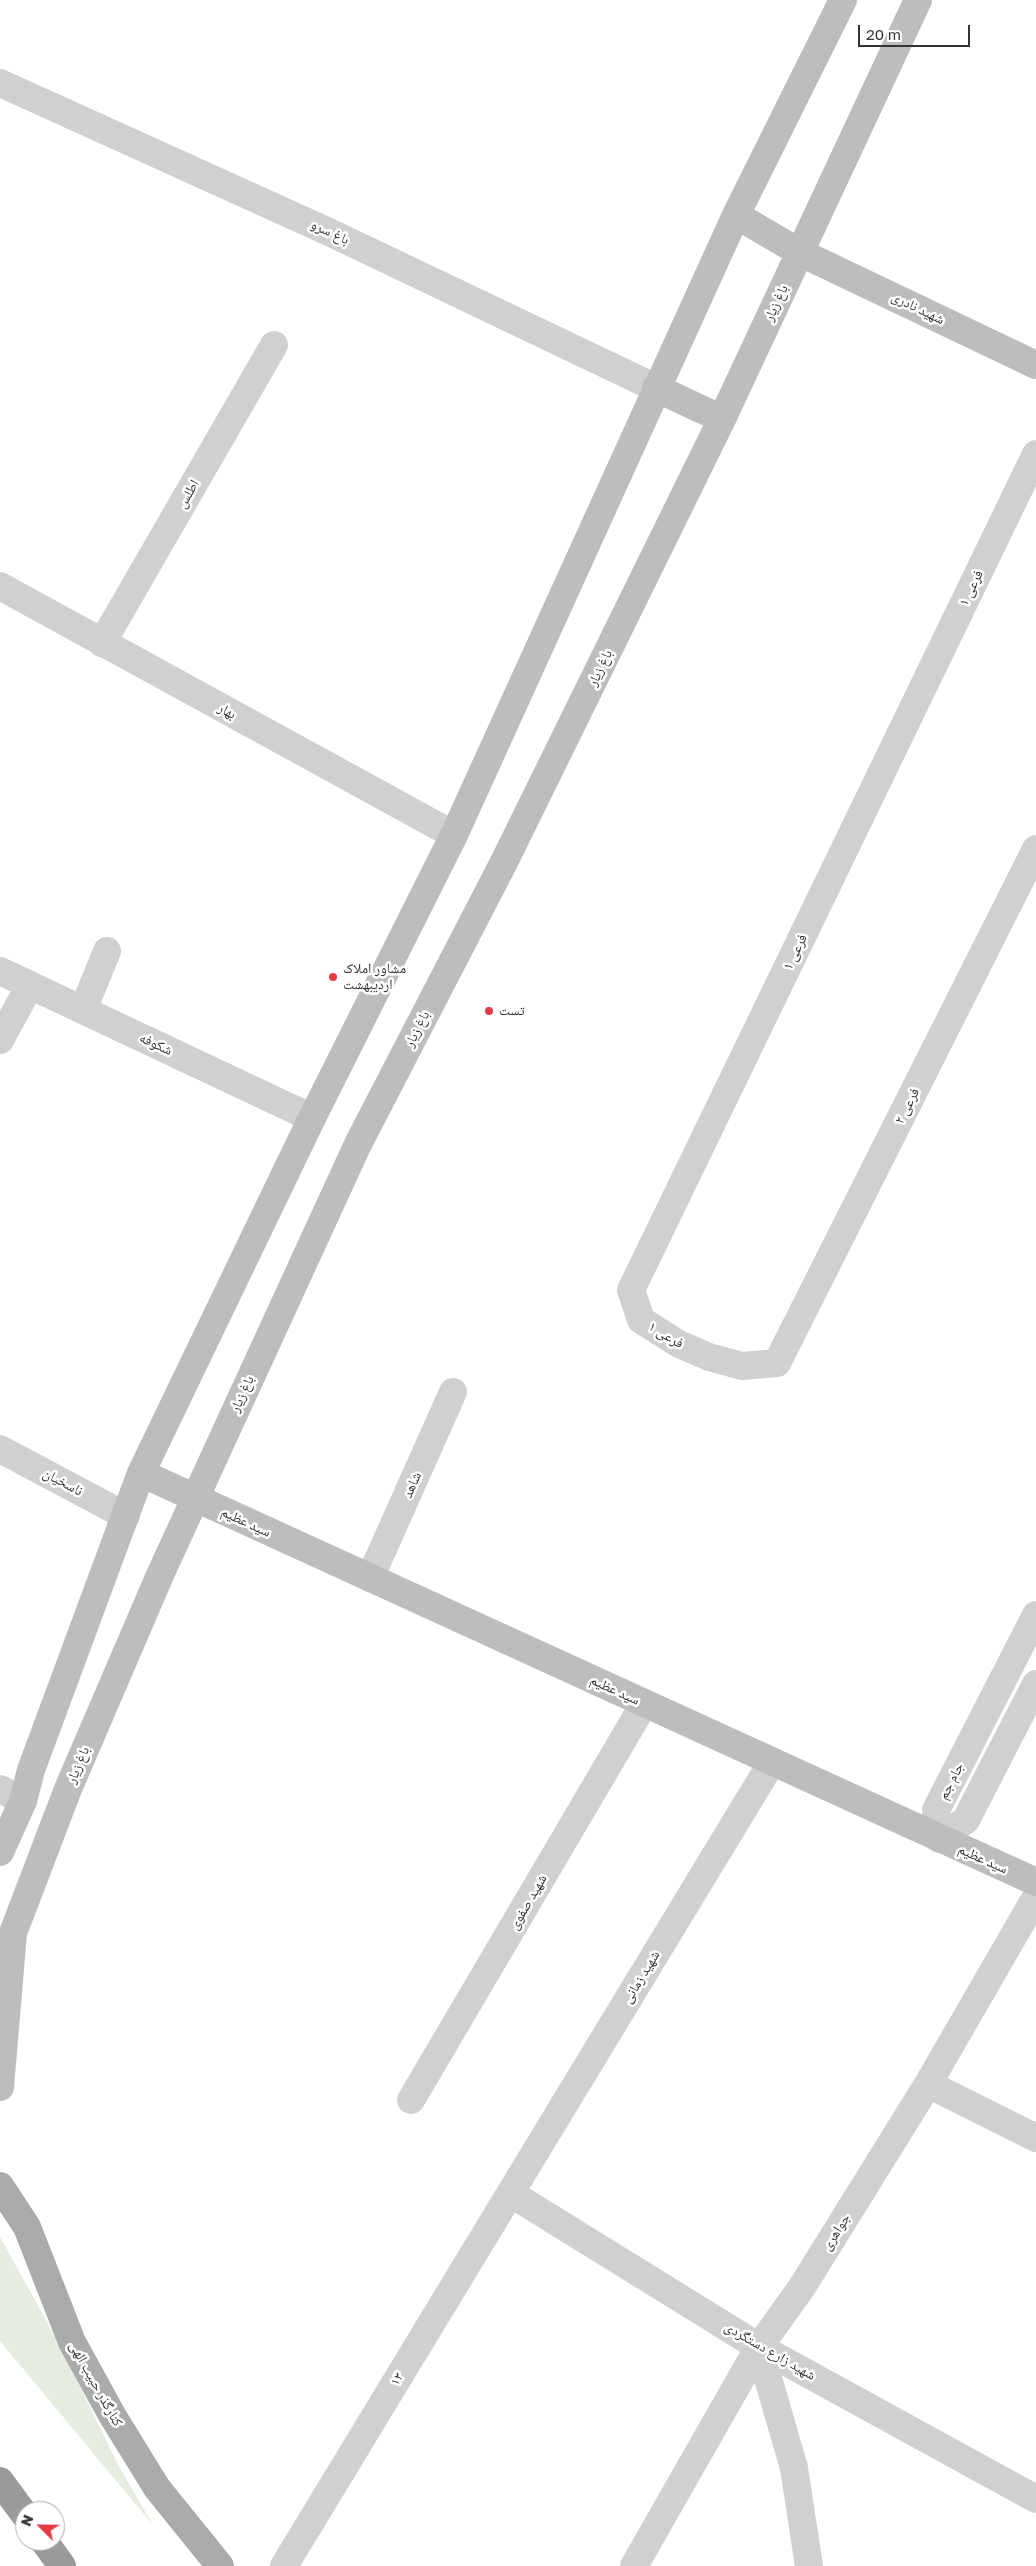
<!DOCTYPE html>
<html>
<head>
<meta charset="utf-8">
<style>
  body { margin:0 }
  #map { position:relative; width:1036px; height:2566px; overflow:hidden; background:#fff; font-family:"Golos Text",sans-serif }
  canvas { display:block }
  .north { position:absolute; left:15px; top:2501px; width:50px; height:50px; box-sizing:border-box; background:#fff; border:1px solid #adadad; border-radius:50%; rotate:293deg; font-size:14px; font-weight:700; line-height:20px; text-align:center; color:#333 }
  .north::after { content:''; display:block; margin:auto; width:18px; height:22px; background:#e63946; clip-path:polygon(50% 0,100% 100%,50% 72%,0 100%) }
  .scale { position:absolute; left:858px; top:25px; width:112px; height:22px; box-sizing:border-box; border:2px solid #333; border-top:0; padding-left:6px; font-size:15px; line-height:18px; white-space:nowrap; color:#333; -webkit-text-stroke:4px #fff; paint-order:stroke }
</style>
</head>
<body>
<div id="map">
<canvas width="1036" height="2566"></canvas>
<div class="north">N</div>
<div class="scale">20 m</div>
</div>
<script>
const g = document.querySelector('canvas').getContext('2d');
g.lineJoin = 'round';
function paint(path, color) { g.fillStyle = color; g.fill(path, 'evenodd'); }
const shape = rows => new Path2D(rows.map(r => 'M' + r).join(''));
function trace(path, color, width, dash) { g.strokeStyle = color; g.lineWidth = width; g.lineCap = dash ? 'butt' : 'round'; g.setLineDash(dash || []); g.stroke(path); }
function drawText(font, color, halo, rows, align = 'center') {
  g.font = font + ' "Golos Text","Noto Naskh Arabic",sans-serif'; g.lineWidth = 5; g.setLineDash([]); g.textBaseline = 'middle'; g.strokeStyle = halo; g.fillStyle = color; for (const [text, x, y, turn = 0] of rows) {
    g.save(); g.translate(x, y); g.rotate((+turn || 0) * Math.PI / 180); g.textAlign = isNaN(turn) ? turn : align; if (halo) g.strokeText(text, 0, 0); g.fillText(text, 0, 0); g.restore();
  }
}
const green = shape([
  [0,2237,62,2349,117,2463,153,2525,0,2341]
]);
const street = shape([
  [0,83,329,232,656,388],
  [1036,454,631,1290,641,1320,679,1344,709,1357,742,1366,777,1363,1036,849],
  [0,586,454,835],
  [102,643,274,345],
  [0,971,312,1118],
  [83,1010,107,951],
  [0,1040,30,985],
  [0,1449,126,1516],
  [370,1578,453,1392],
  [1036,1615,936,1810,939,1839,966,1820,1036,1684],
  [0,1789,23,1801],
  [928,2084,1036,2138],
  [411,2100,644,1704],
  [510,2193,759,2347,1036,2499],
  [759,2347,794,2468,809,2566],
  [284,2566,772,1762],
  [634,2566,759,2347,802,2287,928,2084,1036,1897]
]);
const secondary = shape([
  [736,215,799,252,1036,365],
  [656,388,722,419],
  [141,1473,1036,1882],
  [0,1852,23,1801,31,1770,141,1473,312,1118,454,835,736,215,843,0],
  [0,2087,13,1933,68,1789,160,1575,358,1144,504,862,722,419,918,0]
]);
const primary = shape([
  [0,2186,27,2227,72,2342,112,2415,157,2488,220,2566]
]);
const highway = shape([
  [0,2481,25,2515],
  [44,2541,62,2566]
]);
const markers = [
  [333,977,5,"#e63946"],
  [489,1011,5,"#e63946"]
];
const streetNames = [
  ["باغ سرو",330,232,25],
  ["باغ زیار",776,303,-65],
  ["شهید نادری",918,308,26],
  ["اطلس",188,494,-60],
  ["فرعی ۱",971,588,-64],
  ["باغ زیار",600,668,-64],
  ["بهار",227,711,29],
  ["فرعی ۱",795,952,-64],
  ["باغ زیار",417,1029,-63],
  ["شکوفه",156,1044,25],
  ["فرعی ۲",907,1106,-63],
  ["فرعی ۱",666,1335,31],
  ["باغ زیار",242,1394,-65],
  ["ناسخیان",63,1482,28],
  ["شاهد",412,1485,-66],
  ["سید عظیم",246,1522,25],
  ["سید عظیم",615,1690,25],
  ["باغ زیار",78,1765,-67],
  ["جام جم",951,1781,-63],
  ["سید عظیم",983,1859,24],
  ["شهید صفوی",528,1902,-60],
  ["شهید زمانی",641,1977,-59],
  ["جواهری",836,2232,-58],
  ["شهید زارع دستگردی",770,2351,30],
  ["۱۳",397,2379,-59],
  ["کنارگذر حبیب الهی",96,2384,61]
];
const poiNames = [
  ["مشاور املاک",343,969],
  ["اردیبهشت",343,985],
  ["تست",499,1011]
];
paint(green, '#e6ecdf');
trace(street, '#d0d0d0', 28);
trace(secondary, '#bdbdbd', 28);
trace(primary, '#ababab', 28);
trace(highway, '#9a9a9a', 28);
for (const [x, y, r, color] of markers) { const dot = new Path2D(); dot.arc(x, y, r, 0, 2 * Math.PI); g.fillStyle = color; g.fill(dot); trace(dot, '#fff', 2); }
drawText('14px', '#333', '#fff', streetNames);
drawText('14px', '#333', '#fff', poiNames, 'left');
</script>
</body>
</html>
